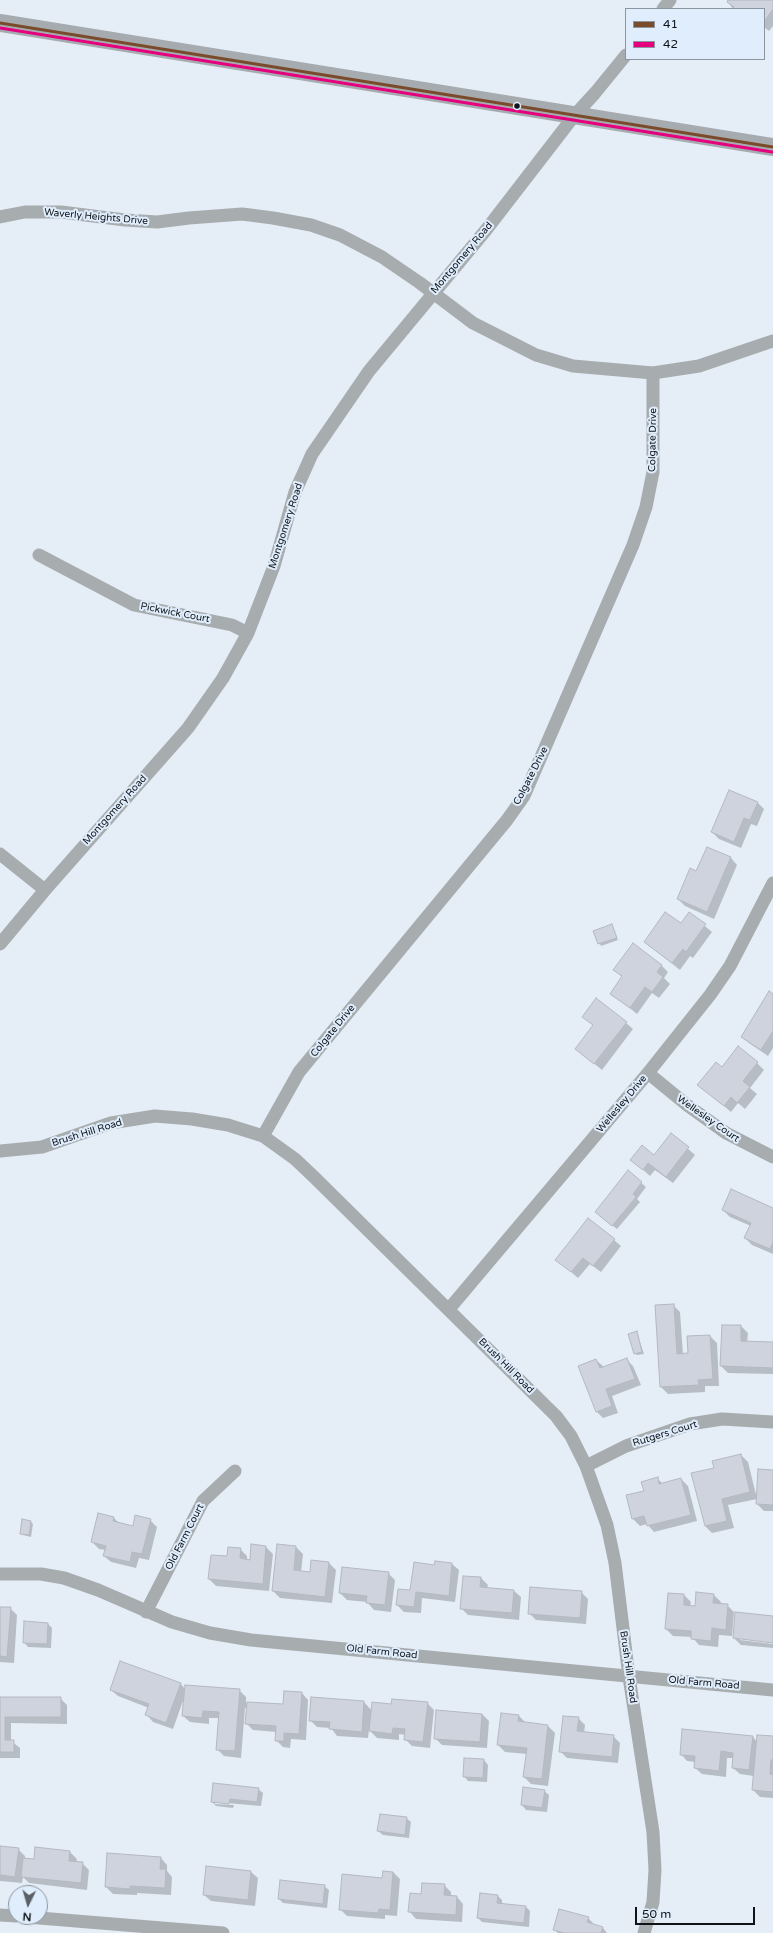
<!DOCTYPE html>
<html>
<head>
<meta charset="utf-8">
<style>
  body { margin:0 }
  #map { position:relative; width:773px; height:1933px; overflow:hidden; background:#e5edf6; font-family:"Varela Round",sans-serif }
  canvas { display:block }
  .legend { position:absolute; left:625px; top:8px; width:140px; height:52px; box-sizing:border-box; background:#dfedfc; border:1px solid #8c96a1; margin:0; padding:5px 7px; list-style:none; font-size:12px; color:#101419 }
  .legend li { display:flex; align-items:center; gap:8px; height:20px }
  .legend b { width:20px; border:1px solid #8c96a1 }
  .north { position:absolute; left:8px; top:1885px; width:40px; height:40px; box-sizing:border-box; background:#dfedfc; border:1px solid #8c96a1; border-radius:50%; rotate:185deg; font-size:11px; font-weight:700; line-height:16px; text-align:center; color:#101419 }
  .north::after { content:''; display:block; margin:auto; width:14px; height:18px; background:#5b6066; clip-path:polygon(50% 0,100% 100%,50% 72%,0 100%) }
  .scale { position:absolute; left:635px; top:1907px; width:120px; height:18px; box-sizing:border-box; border:2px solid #101419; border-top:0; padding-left:5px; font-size:12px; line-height:14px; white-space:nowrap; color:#101419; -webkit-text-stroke:3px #dfedfc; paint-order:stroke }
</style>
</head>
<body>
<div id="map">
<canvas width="773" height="1933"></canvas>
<ul class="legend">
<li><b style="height:5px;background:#7a4b2a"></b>41</li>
<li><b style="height:5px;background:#e5007d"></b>42</li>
</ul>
<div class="north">N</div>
<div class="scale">50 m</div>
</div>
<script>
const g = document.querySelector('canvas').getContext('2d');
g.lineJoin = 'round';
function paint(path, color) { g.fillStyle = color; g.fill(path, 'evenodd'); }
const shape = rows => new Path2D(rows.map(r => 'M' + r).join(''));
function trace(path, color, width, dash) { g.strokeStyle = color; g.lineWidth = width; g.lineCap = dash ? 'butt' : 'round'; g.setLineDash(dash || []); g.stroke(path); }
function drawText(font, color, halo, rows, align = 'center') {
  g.font = font + ' "Varela Round",sans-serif'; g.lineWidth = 4; g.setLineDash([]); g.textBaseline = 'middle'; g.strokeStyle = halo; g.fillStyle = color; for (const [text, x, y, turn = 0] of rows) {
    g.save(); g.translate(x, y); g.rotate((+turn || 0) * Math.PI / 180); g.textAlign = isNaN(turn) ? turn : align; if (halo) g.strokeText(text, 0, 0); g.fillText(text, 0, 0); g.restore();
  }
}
const shadow = shape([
  [729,0,773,0,773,26,769,31,764,27,764,9,733,9,728,2],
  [758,803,764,809,757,826,751,824,741,848,719,839,712,832],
  [707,848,731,858,737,865,714,919,685,906,678,899,697,872],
  [689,913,712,932,693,958,690,956,680,970,645,942,681,925],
  [611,926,618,940,601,946,594,932],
  [661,965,668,972,664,978,670,984,659,998,652,993,637,1014,611,993,623,978,615,970],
  [773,995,773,1048,768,1056,749,1043,742,1037],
  [583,1017,626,1023,633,1029,602,1070,576,1049,594,1026],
  [757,1063,764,1070,750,1088,757,1094,745,1109,738,1103,731,1112,699,1085,722,1068],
  [671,1134,695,1155,673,1183,655,1170,650,1176,632,1160,654,1156],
  [628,1172,646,1187,637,1199,640,1202,617,1229,600,1216],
  [773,1209,773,1254,752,1245,745,1238,751,1226,730,1217,723,1210],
  [614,1240,621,1246,601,1272,590,1264,578,1278,556,1259],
  [673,1305,680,1312,683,1355,689,1354,710,1336,717,1343,719,1386,705,1386,705,1392,668,1394,661,1387],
  [741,1326,748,1333,747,1343,773,1343,773,1374,728,1373,721,1366],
  [637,1333,644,1354,637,1355,635,1353],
  [626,1359,633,1366,641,1385,612,1396,618,1413,603,1418,596,1411,596,1360,604,1367],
  [741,1455,748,1462,757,1499,728,1505,734,1528,712,1533,705,1526,715,1468],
  [773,1471,773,1511,764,1511,757,1504],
  [657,1478,663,1484,681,1479,688,1486,697,1521,654,1532,647,1524,640,1526,633,1519,627,1496,645,1492],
  [99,1515,114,1518,119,1523,134,1527,150,1520,157,1527,149,1560,139,1558,136,1568,111,1562,104,1556,106,1550,99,1549,92,1542],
  [31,1522,33,1524,31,1537,23,1535,21,1533],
  [266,1547,273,1554,269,1591,216,1586,209,1579,228,1557,240,1549,247,1556,247,1560,251,1561],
  [296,1547,303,1554,301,1572,311,1573,329,1563,336,1570,332,1603,280,1598,273,1591],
  [436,1562,452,1564,459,1570,455,1602,422,1598,421,1613,404,1612,397,1605,435,1566],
  [388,1573,395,1580,391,1612,374,1610,367,1602,347,1600,340,1593],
  [481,1578,488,1585,487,1588,514,1591,521,1597,519,1620,468,1615,461,1608],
  [581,1592,588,1599,586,1624,536,1620,529,1613],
  [684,1595,691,1602,690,1606,696,1607,714,1595,721,1602,720,1605,727,1605,734,1612,732,1636,719,1635,718,1647,699,1645,692,1637,673,1636,666,1629],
  [0,1608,10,1608,17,1615,14,1663,0,1662],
  [773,1617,773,1642,740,1638,740,1640,773,1644,773,1648,741,1645,734,1638],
  [48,1624,52,1628,51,1648,28,1647,24,1642],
  [180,1683,185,1689,239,1690,246,1697,246,1703,284,1705,302,1693,308,1700,306,1740,291,1739,290,1748,283,1747,276,1740,277,1732,253,1730,246,1723,247,1708,245,1708,241,1758,224,1756,217,1749,219,1718,209,1718,209,1724,190,1722,183,1716,184,1698,173,1729,153,1722,147,1715,149,1708,118,1696,111,1690],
  [0,1698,60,1698,67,1705,67,1724,11,1723,11,1741,20,1748,20,1758,0,1758],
  [364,1702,372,1711,427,1703,434,1710,430,1748,412,1746,405,1739,406,1735,399,1734,399,1740,377,1738,369,1730,368,1738,337,1736,331,1728,317,1727,310,1720],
  [482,1714,489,1721,487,1748,442,1745,435,1738],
  [519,1716,526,1723,548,1726,555,1733,548,1786,531,1784,524,1777,527,1754,505,1752,498,1745],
  [578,1718,585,1725,584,1733,613,1736,620,1743,618,1763,567,1758,560,1751],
  [753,1737,757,1742,773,1737,773,1798,760,1797,753,1790,754,1776,740,1774,733,1768,734,1758,727,1758,726,1777,702,1774,695,1768,696,1762,687,1761,681,1754],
  [484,1760,488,1765,487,1782,468,1781,464,1776],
  [258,1789,263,1793,261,1806,215,1802,215,1804,234,1805,233,1808,216,1806,212,1802],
  [544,1791,549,1795,547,1812,526,1810,522,1805],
  [406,1818,411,1822,409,1838,383,1835,378,1831],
  [0,1847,18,1849,25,1856,25,1859,34,1860,70,1852,77,1859,76,1862,82,1863,89,1870,87,1890,29,1883,23,1877,22,1883,0,1881],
  [161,1858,167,1865,167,1871,172,1877,171,1895,137,1893,137,1895,113,1894,106,1887],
  [251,1872,258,1878,255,1906,211,1901,204,1895],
  [393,1872,400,1879,397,1916,385,1915,385,1919,347,1916,340,1909],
  [444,1885,451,1892,451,1897,457,1897,463,1904,462,1922,416,1919,410,1912,422,1895],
  [324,1886,329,1890,327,1908,283,1903,279,1899],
  [498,1896,502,1900,502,1904,526,1907,530,1911,529,1927,482,1922,478,1918],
  [588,1918,593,1923,592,1925,603,1928,607,1933,558,1933,554,1929]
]);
const building = shape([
  [728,0,773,0,773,9,764,22,764,9,732,9,734,7,727,2,728,0],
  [729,790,758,802,750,820,744,818,734,842,711,832,729,790],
  [707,847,731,857,707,912,677,899,690,868,696,871,707,847],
  [665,912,681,923,689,912,706,924,686,952,683,949,672,963,644,942,665,912],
  [612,924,617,938,598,944,593,931,612,924],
  [633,943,662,965,657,972,663,977,652,992,645,987,630,1008,610,994,622,976,613,970,633,943],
  [769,991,773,994,773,1031,761,1050,741,1037,769,991],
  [596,998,627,1022,594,1064,575,1049,593,1025,582,1017,596,998],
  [738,1046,758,1062,743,1081,750,1087,737,1103,731,1097,724,1106,697,1085,716,1062,722,1067,738,1046],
  [671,1133,689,1147,666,1177,648,1163,643,1170,630,1160,642,1145,654,1155,671,1133],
  [628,1170,642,1182,633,1194,636,1197,612,1226,595,1212,628,1170],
  [731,1189,773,1208,773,1242,770,1249,744,1238,751,1223,722,1210,731,1189],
  [588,1218,615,1239,593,1266,583,1258,571,1272,555,1260,588,1218],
  [674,1304,677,1354,688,1353,687,1336,710,1335,713,1379,698,1380,699,1385,660,1387,655,1305,674,1304],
  [722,1325,741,1325,741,1341,773,1342,773,1368,720,1366,722,1325],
  [637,1331,642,1352,634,1354,628,1334,637,1331],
  [627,1358,635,1379,606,1389,612,1406,596,1412,578,1366,596,1359,600,1368,627,1358],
  [741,1454,750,1492,722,1499,727,1521,705,1526,691,1473,714,1468,712,1461,741,1454],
  [758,1469,773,1470,773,1505,756,1504,758,1469],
  [658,1477,659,1484,681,1478,691,1515,647,1526,644,1516,632,1519,626,1495,644,1491,641,1482,658,1477],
  [98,1513,114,1517,113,1521,133,1526,135,1515,151,1519,142,1554,132,1552,130,1562,103,1556,106,1546,91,1542,98,1513],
  [22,1519,31,1521,29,1535,20,1534,22,1519],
  [251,1544,266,1546,263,1584,208,1579,211,1555,227,1556,228,1547,241,1548,240,1558,250,1560,251,1544],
  [277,1544,296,1546,294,1570,310,1572,311,1560,329,1562,325,1597,272,1591,277,1544],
  [435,1561,452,1563,449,1596,416,1592,414,1607,396,1605,398,1589,410,1590,414,1562,434,1565,435,1561],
  [342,1567,389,1572,385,1605,366,1603,367,1596,339,1593,342,1567],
  [463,1576,481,1577,480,1587,514,1590,512,1613,460,1609,463,1576],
  [530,1587,582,1591,580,1618,528,1614,530,1587],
  [696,1592,714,1594,713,1603,728,1604,726,1630,712,1628,711,1641,691,1639,691,1631,665,1629,668,1593,684,1594,684,1605,695,1606,696,1592],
  [0,1607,11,1607,7,1657,0,1656,0,1607],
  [735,1612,773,1616,773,1643,733,1638,735,1612],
  [24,1621,48,1623,47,1644,23,1643,24,1621],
  [120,1661,181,1683,166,1723,145,1715,149,1704,110,1690,120,1661],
  [185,1685,240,1689,235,1751,216,1750,219,1712,203,1711,202,1718,182,1716,185,1685],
  [284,1691,302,1692,299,1734,284,1733,284,1741,275,1741,276,1726,245,1724,247,1702,283,1704,284,1691],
  [0,1697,61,1697,61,1717,5,1717,5,1740,14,1740,14,1752,0,1752,0,1697],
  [311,1697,364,1701,362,1732,329,1729,330,1722,309,1721,311,1697],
  [392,1699,428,1702,423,1742,404,1740,405,1729,393,1728,392,1734,369,1731,372,1702,391,1704,392,1699],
  [436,1710,482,1714,480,1742,434,1739,436,1710],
  [501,1713,519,1715,518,1721,548,1725,542,1779,523,1777,527,1748,497,1745,501,1713],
  [563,1716,579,1717,577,1731,614,1735,612,1757,559,1752,563,1716],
  [682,1729,753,1736,749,1770,732,1768,733,1753,721,1751,719,1771,694,1768,695,1756,680,1755,682,1729],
  [757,1735,773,1736,773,1760,771,1760,770,1774,773,1775,773,1792,752,1790,757,1735],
  [464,1758,484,1759,483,1778,463,1777,464,1758],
  [213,1783,259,1788,257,1802,230,1799,229,1804,211,1802,213,1783],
  [523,1787,545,1790,542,1808,521,1805,523,1787],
  [380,1814,407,1817,405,1835,377,1831,380,1814],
  [0,1846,19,1848,15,1877,0,1875,0,1846],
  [35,1847,70,1851,69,1861,83,1862,81,1883,21,1877,23,1858,34,1859,35,1847],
  [107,1853,161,1857,160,1869,166,1869,165,1888,130,1886,130,1889,105,1887,107,1853],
  [206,1866,251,1871,248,1900,203,1895,206,1866],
  [383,1871,393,1872,390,1910,379,1909,378,1913,339,1910,342,1874,382,1878,383,1871],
  [280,1880,325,1885,323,1904,278,1899,280,1880],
  [422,1883,445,1884,444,1895,457,1896,456,1915,408,1912,410,1893,421,1894,422,1883],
  [480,1893,498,1895,497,1903,526,1906,524,1923,477,1918,480,1893],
  [559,1909,589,1917,587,1922,603,1927,601,1933,564,1933,553,1930,559,1909]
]);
const minor = shape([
  [663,9,670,0],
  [0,217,25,212,61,212,125,220,157,222,189,218,242,214,273,218,311,225,340,235,382,257,420,283,473,323,536,355,573,366,653,373,699,366,773,341],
  [39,555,134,605,232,625,248,633],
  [0,854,45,890],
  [0,944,45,890,188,728,223,678,248,633,274,566,295,492,312,454,369,371,486,230,574,116,595,93,626,55],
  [648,1073,687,1105,726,1133,773,1157],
  [263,1136,299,1072,507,820,524,796,633,545,646,507,653,472,653,373],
  [0,1151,42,1147,111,1123,155,1116,192,1119,228,1125,263,1136,295,1159,314,1177,556,1416,571,1436,586,1466,607,1525,615,1563,629,1677,653,1832,655,1870,653,1902,644,1933],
  [449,1309,648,1073,710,995,730,966,773,883],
  [586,1466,626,1446,690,1424,722,1419,773,1422],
  [0,1574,41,1574,64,1578,98,1590,172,1622,210,1633,251,1640,773,1690],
  [146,1612,203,1501,235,1471],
  [0,1915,16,1916],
  [27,1917,223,1933]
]);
const secondary = shape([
  [0,23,773,147]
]);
const bus1 = shape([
  [0,23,773,147]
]);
const bus2 = shape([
  [0,28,772,152]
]);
const markers = [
  [517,106,3.5,"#101419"]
];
const streetNames = [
  ["Waverly Heights Drive",96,217,5],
  ["Montgomery Road",462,258,-50],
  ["Colgate Drive",653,440,-89],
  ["Montgomery Road",286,526,-72],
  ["Pickwick Court",175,613,11],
  ["Colgate Drive",531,776,-63],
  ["Montgomery Road",115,810,-48],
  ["Colgate Drive",333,1031,-51],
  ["Wellesley Drive",622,1104,-50],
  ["Wellesley Court",708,1119,35],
  ["Brush Hill Road",87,1133,-17],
  ["Brush Hill Road",506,1366,45],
  ["Rutgers Court",665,1434,-17],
  ["Old Farm Court",185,1537,-63],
  ["Old Farm Road",382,1652,6],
  ["Brush Hill Road",628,1667,82],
  ["Old Farm Road",704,1683,5]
];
paint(shadow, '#0003');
paint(building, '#cfd3de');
trace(building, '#b4b8c0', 1);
trace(minor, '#a7acaf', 13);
trace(secondary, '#a5abaf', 18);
trace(bus1, '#7a4b2a', 3);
trace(bus2, '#e5007d', 3);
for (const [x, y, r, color] of markers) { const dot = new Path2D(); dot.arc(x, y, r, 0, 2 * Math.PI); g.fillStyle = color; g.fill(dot); trace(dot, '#dfedfc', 1.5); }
drawText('10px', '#101419', '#dfedfc', streetNames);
</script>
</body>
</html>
